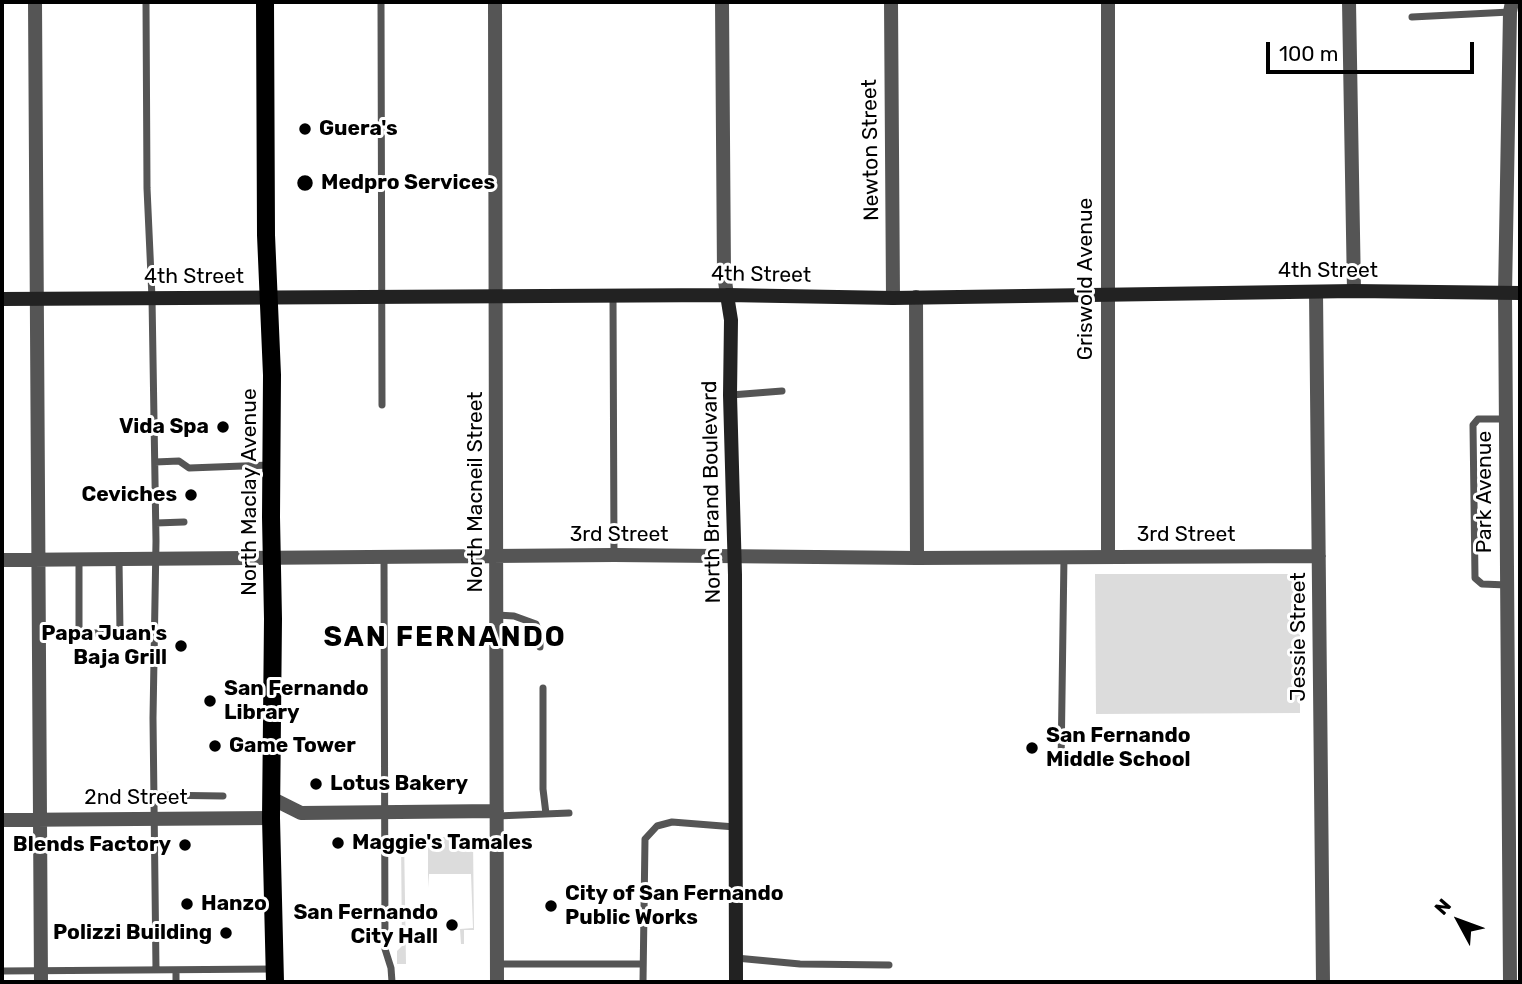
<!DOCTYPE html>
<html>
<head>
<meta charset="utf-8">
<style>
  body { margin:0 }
  #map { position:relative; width:1522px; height:984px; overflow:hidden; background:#fff; font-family:Rubik,sans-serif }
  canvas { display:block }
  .frame { position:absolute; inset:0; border:4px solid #000; pointer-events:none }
  .north { position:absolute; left:1424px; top:886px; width:70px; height:70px; -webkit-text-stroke:5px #fff; paint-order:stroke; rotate:311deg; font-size:19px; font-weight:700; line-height:28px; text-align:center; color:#000 }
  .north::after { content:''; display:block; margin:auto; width:24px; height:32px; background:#000; clip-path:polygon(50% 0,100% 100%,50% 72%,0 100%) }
  .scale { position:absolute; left:1266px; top:42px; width:208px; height:32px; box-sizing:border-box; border:4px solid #000; border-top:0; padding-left:9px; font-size:21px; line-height:24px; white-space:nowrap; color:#000; -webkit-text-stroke:5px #fff; paint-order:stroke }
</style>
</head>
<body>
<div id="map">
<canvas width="1522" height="984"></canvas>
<div class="frame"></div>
<div class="north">N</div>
<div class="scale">100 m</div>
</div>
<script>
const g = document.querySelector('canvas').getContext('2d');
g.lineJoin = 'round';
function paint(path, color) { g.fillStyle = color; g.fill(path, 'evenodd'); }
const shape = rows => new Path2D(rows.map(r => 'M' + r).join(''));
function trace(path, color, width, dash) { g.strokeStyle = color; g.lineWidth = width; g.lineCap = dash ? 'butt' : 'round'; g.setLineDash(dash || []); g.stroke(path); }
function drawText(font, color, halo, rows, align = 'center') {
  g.font = font + ' Rubik,sans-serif'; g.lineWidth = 6; g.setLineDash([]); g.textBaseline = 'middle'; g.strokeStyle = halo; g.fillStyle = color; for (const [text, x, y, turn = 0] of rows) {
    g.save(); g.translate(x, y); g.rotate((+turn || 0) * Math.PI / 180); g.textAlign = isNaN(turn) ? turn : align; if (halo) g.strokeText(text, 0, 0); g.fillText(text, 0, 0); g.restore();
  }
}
const green = shape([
  [1095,574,1291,574,1297,577,1300,581,1300,713,1096,714],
  [389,837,404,837,406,964,397,964,397,951,402,946,401,842,398,839,390,847],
  [428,837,470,837,473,839,474,930,464,930,464,944,461,944,460,929,473,928,471,874,429,874,428,888]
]);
const lane = shape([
  [146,2,147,188,152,298,156,541,153,718,156,970],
  [381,2,382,405],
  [1412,17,1510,12],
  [613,296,614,555],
  [731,395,782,391],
  [1506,419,1478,419,1473,425,1475,578,1482,584,1507,585],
  [155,462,179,461,189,468,270,465],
  [156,523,184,522],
  [384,558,385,949,391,968,392,982],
  [79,560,79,633,120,633,119,559],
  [497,615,514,616,536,624,540,634,540,647],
  [543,688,543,789,546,814],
  [1061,765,1064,556],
  [155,795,223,796],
  [497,816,569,813],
  [736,958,800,964,889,965],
  [497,964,643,964],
  [2,971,274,969],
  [176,982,176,970],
  [643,982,645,839,657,826,672,822,735,827]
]);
const street = shape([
  [35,2,41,982],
  [495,2,497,982],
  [722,2,724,274,727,295],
  [891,2,893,298],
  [1108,2,1108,556],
  [1349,2,1354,291],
  [1316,292,1323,982],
  [916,297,917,558],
  [2,560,614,555,917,558,1319,556],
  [271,798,301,813,497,811],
  [2,820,271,818],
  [1510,982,1505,294,1510,12,1512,2]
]);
const secondary = shape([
  [727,295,731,320,730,395,735,575,736,982],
  [2,299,727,295,893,298,1354,291,1520,293]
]);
const primary = shape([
  [265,2,266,235,272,375,271,517,273,619,271,818,275,982]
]);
const markers = [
  [305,129,7,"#000"],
  [305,183,9,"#000"],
  [223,427,7,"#000"],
  [191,495,7,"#000"],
  [181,646,7,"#000"],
  [210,701,7,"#000"],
  [215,746,7,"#000"],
  [1032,748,7,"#000"],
  [316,784,7,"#000"],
  [338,843,7,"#000"],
  [185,845,7,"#000"],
  [187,904,7,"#000"],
  [551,906,7,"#000"],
  [452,925,7,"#000"],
  [226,933,7,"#000"]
];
const poiNames = [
  ["Guera's",319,129],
  ["Medpro Services",321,183],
  ["Vida Spa",209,427,"right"],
  ["Ceviches",177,495,"right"],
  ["Papa Juan's",167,634,"right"],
  ["Baja Grill",167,658,"right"],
  ["San Fernando",224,689],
  ["Library",224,713],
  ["San Fernando",1046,736],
  ["Middle School",1046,760],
  ["Game Tower",229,746],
  ["Lotus Bakery",330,784],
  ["Maggie's Tamales",352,843],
  ["Blends Factory",171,845,"right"],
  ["City of San Fernando",565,894],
  ["Public Works",565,918],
  ["Hanzo",201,904],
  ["San Fernando",438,913,"right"],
  ["City Hall",438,937,"right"],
  ["Polizzi Building",212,933,"right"]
];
const streetNames = [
  ["Newton Street",871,150,-91],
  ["4th Street",1328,271],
  ["4th Street",761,275,1],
  ["4th Street",194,277],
  ["Griswold Avenue",1086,279,-90],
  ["North Maclay Avenue",250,492,-90],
  ["North Macneil Street",476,492,-90],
  ["North Brand Boulevard",712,492,-91],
  ["Park Avenue",1485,492,-90],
  ["3rd Street",619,535],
  ["3rd Street",1186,535],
  ["Jessie Street",1299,637,-90],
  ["2nd Street",136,798]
];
const districtNames = [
  ["SAN FERNANDO",445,638]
];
paint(green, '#dcdcdc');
trace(lane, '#555', 7);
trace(street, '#555', 14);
trace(secondary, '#222', 14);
trace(primary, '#000', 18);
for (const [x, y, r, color] of markers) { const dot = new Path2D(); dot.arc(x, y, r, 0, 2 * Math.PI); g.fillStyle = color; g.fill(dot); trace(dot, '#fff', 2.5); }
drawText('bold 21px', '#000', '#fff', poiNames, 'left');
drawText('21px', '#000', '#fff', streetNames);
g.letterSpacing = '2px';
drawText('bold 28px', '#000', '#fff', districtNames);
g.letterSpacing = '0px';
</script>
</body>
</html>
